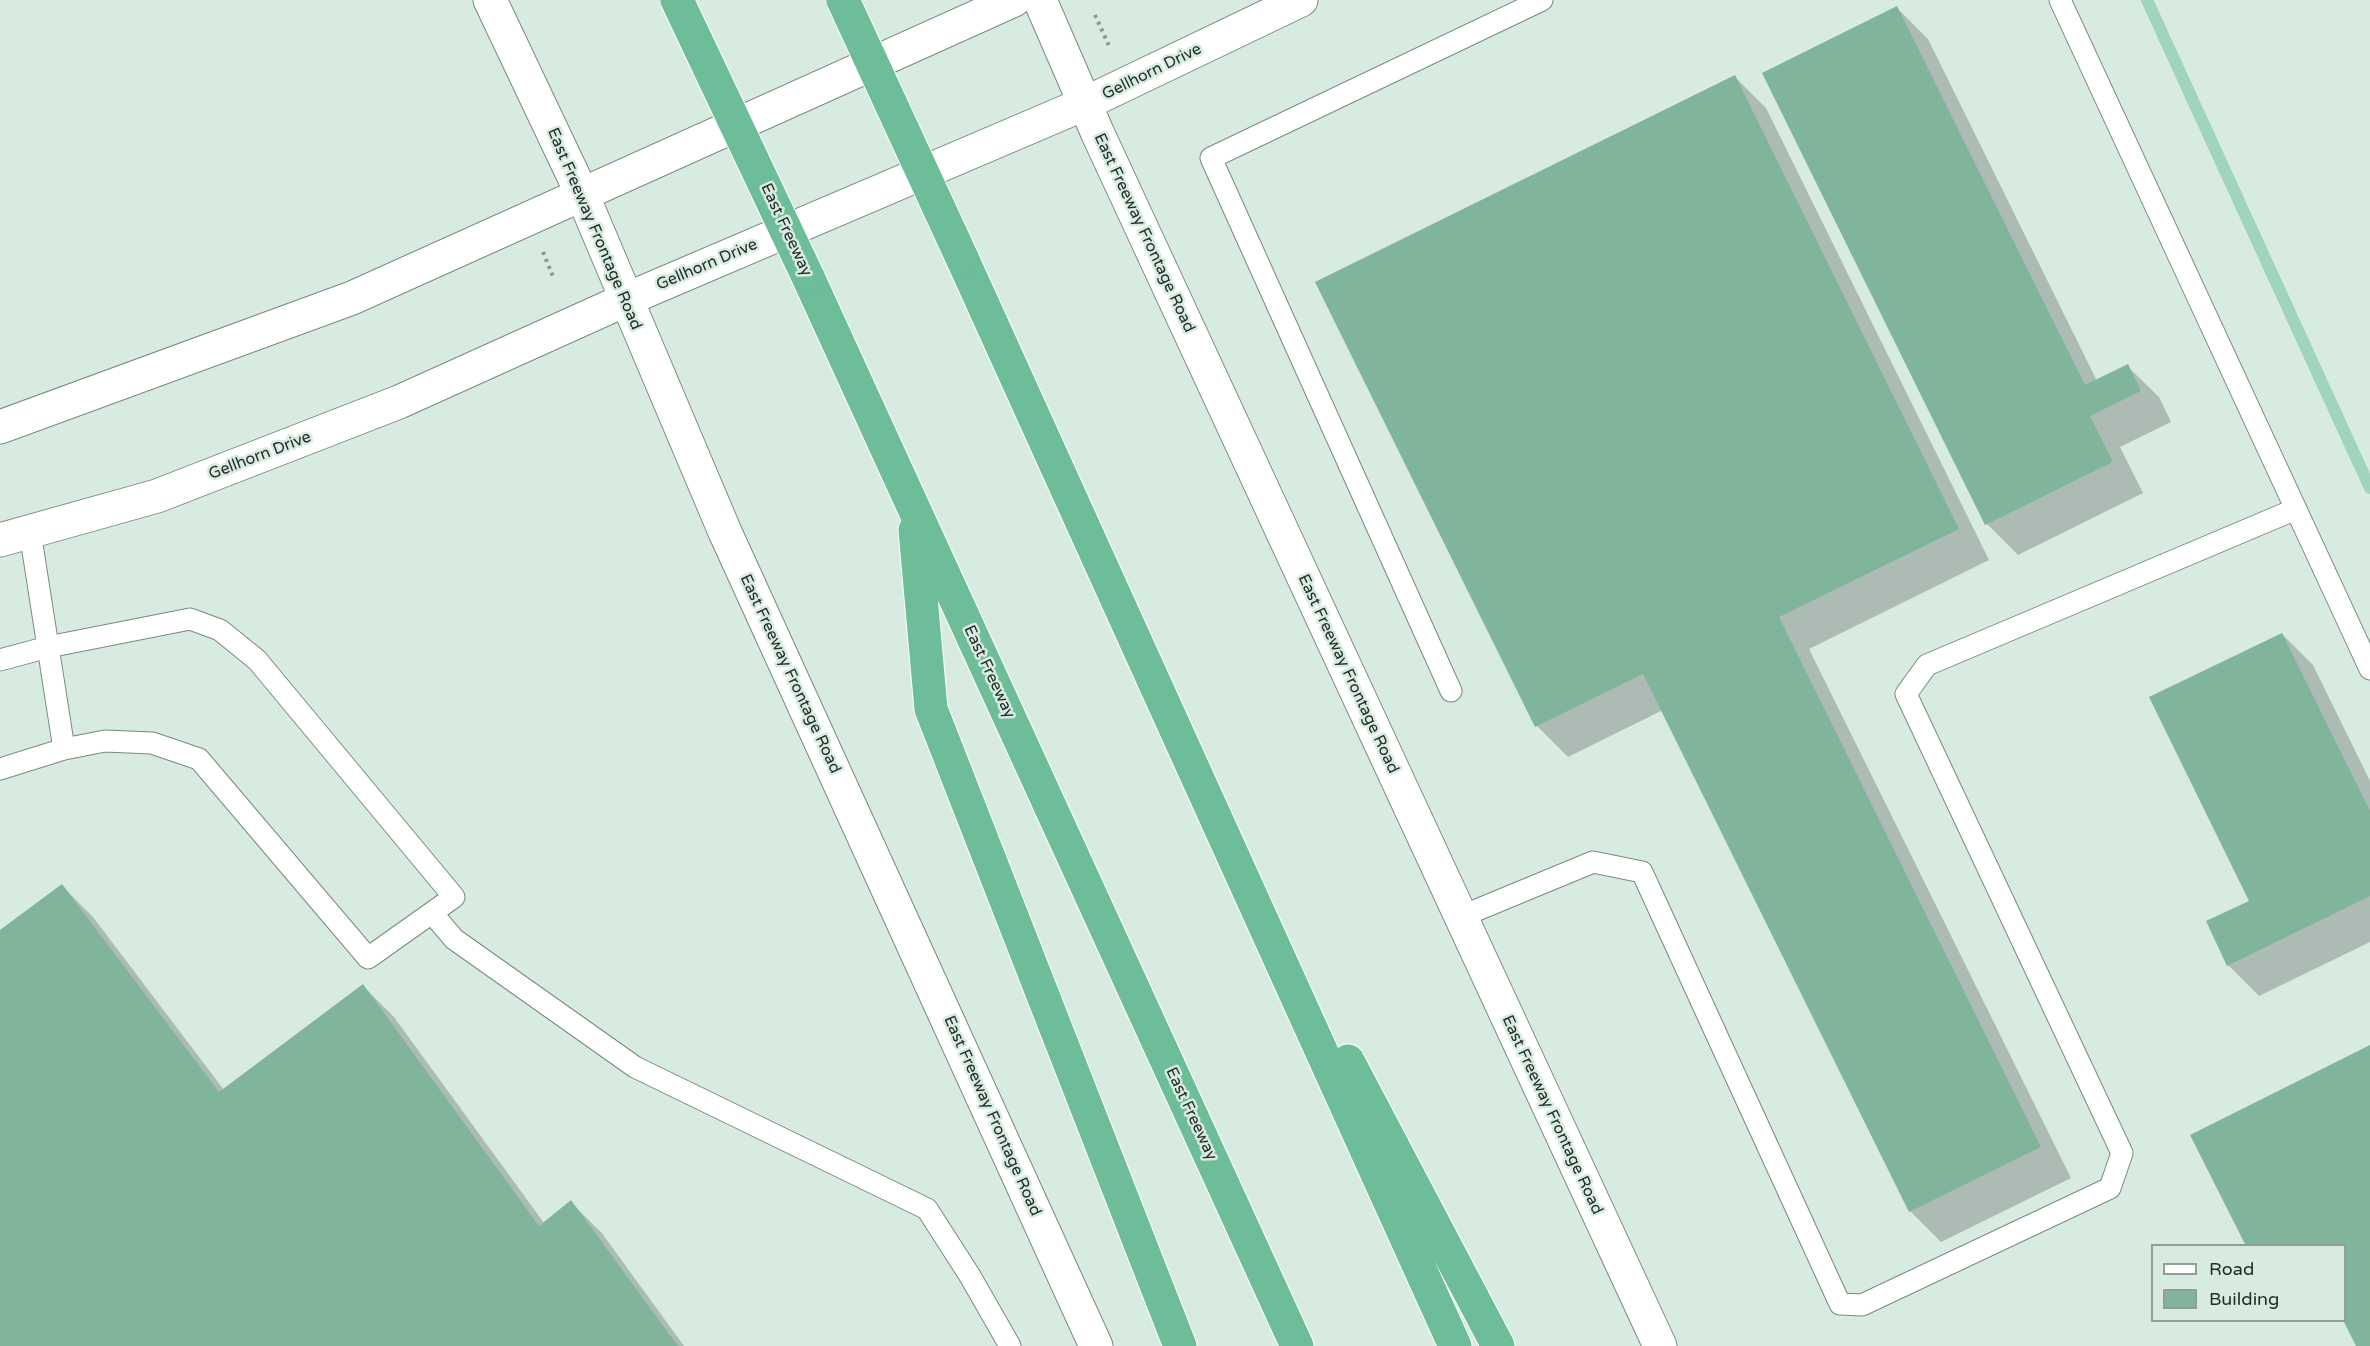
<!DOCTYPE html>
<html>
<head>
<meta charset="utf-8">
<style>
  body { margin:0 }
  #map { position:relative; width:2370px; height:1346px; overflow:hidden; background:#d7ebe1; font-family:"Varela Round",sans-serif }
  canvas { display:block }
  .legend { position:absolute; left:2151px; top:1244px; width:195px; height:78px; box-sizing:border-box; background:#d7ebe1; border:2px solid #909f97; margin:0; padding:8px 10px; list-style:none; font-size:18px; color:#252d29 }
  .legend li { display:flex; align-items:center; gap:12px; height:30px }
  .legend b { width:30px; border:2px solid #909f97 }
</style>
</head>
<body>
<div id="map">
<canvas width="2370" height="1346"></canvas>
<ul class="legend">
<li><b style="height:8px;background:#fff"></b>Road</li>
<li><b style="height:16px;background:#80b49b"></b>Building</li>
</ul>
</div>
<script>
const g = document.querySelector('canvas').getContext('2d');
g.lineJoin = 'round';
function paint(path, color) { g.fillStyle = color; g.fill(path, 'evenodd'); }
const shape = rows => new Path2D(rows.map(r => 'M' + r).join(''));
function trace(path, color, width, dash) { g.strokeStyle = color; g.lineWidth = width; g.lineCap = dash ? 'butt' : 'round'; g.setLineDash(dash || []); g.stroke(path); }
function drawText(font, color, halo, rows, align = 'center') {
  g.font = font + ' "Varela Round",sans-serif'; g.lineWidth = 5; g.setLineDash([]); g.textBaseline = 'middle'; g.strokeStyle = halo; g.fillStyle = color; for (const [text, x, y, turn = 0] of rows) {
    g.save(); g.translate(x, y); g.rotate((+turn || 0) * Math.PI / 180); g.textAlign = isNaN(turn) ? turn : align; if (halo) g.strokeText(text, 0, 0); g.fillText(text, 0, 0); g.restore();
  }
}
const shadow = shape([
  [1897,8,1928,39,2097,381,2127,366,2159,397,2171,422,2120,447,2143,493,2018,555,1987,524],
  [1735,77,1766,108,1989,560,1809,649,2071,1178,1941,1242,1910,1211,1663,710,1568,757,1537,726,1317,282],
  [2282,634,2313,665,2370,781,2370,942,2259,996,2228,965,2251,901],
  [62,886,93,917,224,1090,363,986,394,1017,544,1223,570,1202,601,1232,684,1346,1,1346,0,931]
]);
const stream = shape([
  [2147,0,2370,488]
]);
const building = shape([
  [1897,6,2085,385,2128,364,2141,391,2090,416,2113,462,1985,525,1762,73],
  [1735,75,1959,529,1779,617,2041,1147,1909,1212,1643,674,1535,727,1315,282],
  [2282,633,2370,811,2370,896,2227,966,2206,921,2249,901,2149,697],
  [62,884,219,1092,363,984,539,1226,571,1200,678,1346,0,1346,0,930],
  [2370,1045,2370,1346,2356,1346,2343,1320,2344,1320,2344,1246,2246,1246,2190,1135]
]);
const path = shape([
  [1095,15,1110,48],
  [543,252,554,279]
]);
const lane = shape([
  [2060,0,2370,669],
  [30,532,64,749],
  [0,660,48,647,190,619,220,630,257,660,454,897,368,958,199,759,152,743,105,741,64,749,0,769],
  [1451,691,1211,158,1542,0],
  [432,913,454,939,635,1067,927,1209,970,1276,1010,1346],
  [1460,917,1593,862,1642,872,1840,1304,1862,1305,2110,1188,2122,1153,1906,694,1927,665,2296,509]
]);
const secondary = shape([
  [490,0,582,194,725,532,1096,1346],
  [1040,0,1098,134,1660,1346],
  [0,427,352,298,1014,0],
  [0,540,157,496,399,402,625,300,1084,104,1301,0]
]);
const highway = shape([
  [962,258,1455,1346],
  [808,277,1297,1346],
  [915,530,931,709,1180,1346],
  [1348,1061,1498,1346]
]);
const highwayBridge = shape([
  [677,0,808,277],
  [843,0,962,258]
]);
const streetNames = [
  ["Gellhorn Drive",1152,72,-26],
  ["East Freeway Frontage Road",594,229,67],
  ["East Freeway",786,230,65],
  ["East Freeway Frontage Road",1144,233,65],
  ["Gellhorn Drive",707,265,-23],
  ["Gellhorn Drive",260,456,-21],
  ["East Freeway",989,672,65],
  ["East Freeway Frontage Road",790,674,65],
  ["East Freeway Frontage Road",1348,674,65],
  ["East Freeway",1191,1114,65],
  ["East Freeway Frontage Road",1552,1115,65],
  ["East Freeway Frontage Road",992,1116,66]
];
paint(shadow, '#0003');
trace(stream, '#a0d5bb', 12);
paint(building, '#80b49b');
trace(lane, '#788a81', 23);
trace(secondary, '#788a81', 35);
trace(highway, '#fff', 35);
trace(path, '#889790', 4, [3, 4.5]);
trace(lane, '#fff', 21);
trace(secondary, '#fff', 33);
trace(highway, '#6ebd99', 33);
trace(highwayBridge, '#fff', 35, []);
trace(highwayBridge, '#6ebd99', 33);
drawText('16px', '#252d29', '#d7ebe1', streetNames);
</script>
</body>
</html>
